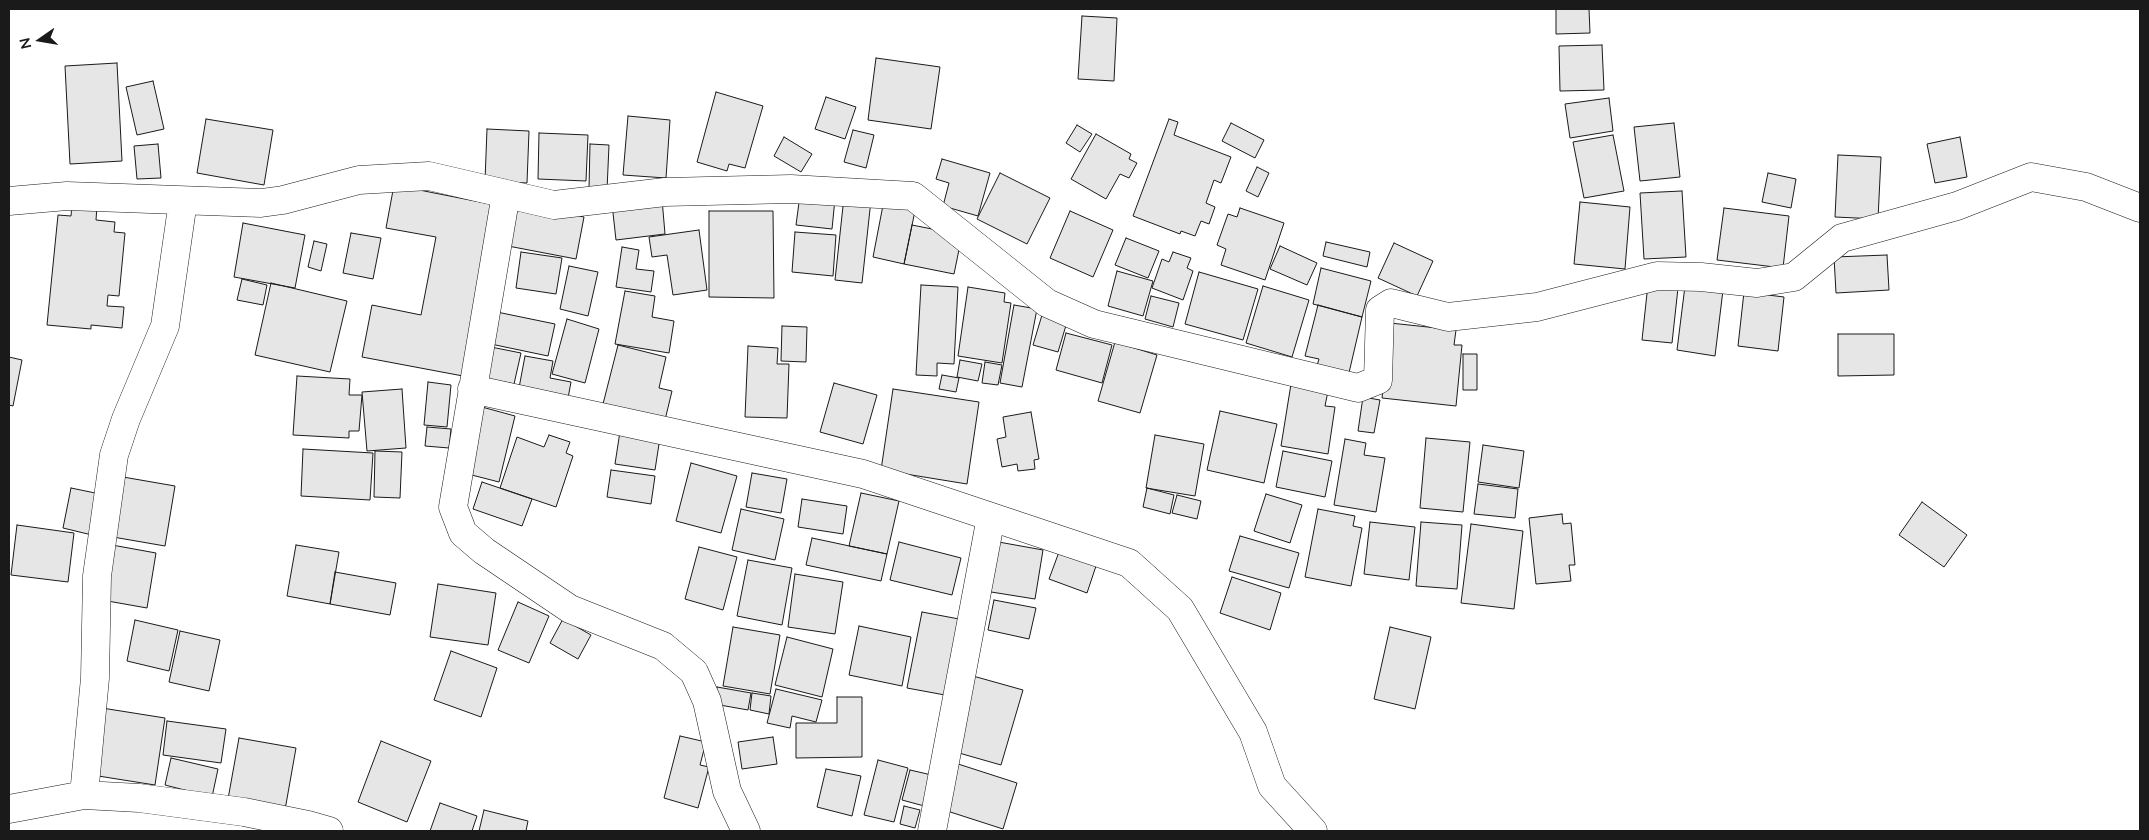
<!DOCTYPE html>
<html>
<head>
<meta charset="utf-8">
<style>
  body { margin:0 }
  #map { position:relative; width:2149px; height:840px; overflow:hidden; background:#fff; font-family:Lato,sans-serif }
  canvas { display:block }
  .frame { position:absolute; inset:0; border:10px solid #1a1a1a; pointer-events:none }
  .north { position:absolute; left:15px; top:15px; width:50px; height:50px; -webkit-text-stroke:4px #fff; paint-order:stroke; rotate:257deg; font-size:14px; font-weight:700; line-height:20px; text-align:center; color:#1a1a1a }
  .north::after { content:''; display:block; margin:auto; width:18px; height:22px; background:#1a1a1a; clip-path:polygon(50% 0,100% 100%,50% 72%,0 100%) }
</style>
</head>
<body>
<div id="map">
<canvas width="2149" height="840"></canvas>
<div class="frame"></div>
<div class="north">N</div>
</div>
<script>
const g = document.querySelector('canvas').getContext('2d');
g.lineJoin = 'round';
function paint(path, color) { g.fillStyle = color; g.fill(path, 'evenodd'); }
const shape = rows => new Path2D(rows.map(r => 'M' + r).join(''));
function trace(path, color, width, dash) { g.strokeStyle = color; g.lineWidth = width; g.lineCap = dash ? 'butt' : 'round'; g.setLineDash(dash || []); g.stroke(path); }
const building = shape([
  [1556,9,1589,9,1590,33,1556,34,1556,9],
  [1082,16,1117,18,1114,81,1078,79,1082,16],
  [1602,45,1604,90,1560,91,1559,46,1602,45],
  [876,58,940,67,931,129,868,120,876,58],
  [117,63,122,161,70,164,65,66,117,63],
  [153,81,164,129,137,135,126,87,153,81],
  [716,92,763,106,745,168,729,164,727,171,697,162,716,92],
  [826,97,856,107,845,139,815,129,826,97],
  [1609,98,1613,131,1570,138,1565,104,1609,98],
  [628,116,670,120,666,178,623,175,628,116],
  [206,119,273,130,264,185,197,173,206,119],
  [1169,119,1178,122,1174,135,1231,157,1221,183,1214,180,1206,203,1215,207,1209,224,1201,221,1195,236,1181,231,1180,234,1133,216,1169,119],
  [1231,123,1264,140,1255,158,1222,141,1231,123],
  [1674,123,1680,177,1640,181,1634,127,1674,123],
  [1077,125,1092,134,1080,152,1066,143,1077,125],
  [487,129,529,131,527,183,485,181,487,129],
  [853,130,874,135,866,168,844,162,853,130],
  [539,133,588,135,586,181,538,179,539,133],
  [1096,134,1131,154,1129,159,1137,163,1129,178,1120,174,1106,199,1071,179,1096,134],
  [1613,135,1624,191,1584,198,1573,142,1613,135],
  [784,137,812,154,801,172,774,156,784,137],
  [1960,137,1967,177,1935,183,1927,144,1960,137],
  [158,144,161,178,137,179,134,146,158,144],
  [590,144,609,145,607,190,589,189,590,144],
  [1838,155,1881,157,1878,219,1835,217,1838,155],
  [942,159,990,173,978,216,943,206,949,183,936,179,942,159],
  [1257,167,1269,173,1258,197,1246,191,1257,167],
  [1000,173,1050,198,1027,244,977,219,1000,173],
  [1768,173,1796,179,1791,208,1762,202,1768,173],
  [394,185,495,205,463,376,362,357,372,305,421,315,436,237,386,228,394,185],
  [1682,191,1686,257,1644,259,1640,193,1682,191],
  [800,195,835,199,832,229,796,225,800,195],
  [844,197,871,200,862,283,835,280,844,197],
  [662,199,665,234,616,240,612,204,662,199],
  [884,200,916,206,904,264,873,257,884,200],
  [1580,202,1630,207,1625,269,1574,264,1580,202],
  [516,203,584,217,576,259,508,246,516,203],
  [72,204,97,206,96,220,115,222,114,232,125,233,119,296,108,295,107,306,124,307,122,328,91,325,91,329,47,325,58,215,71,216,72,204],
  [1240,208,1284,223,1265,280,1221,265,1226,249,1217,245,1228,214,1237,217,1240,208],
  [1724,208,1789,216,1783,268,1717,260,1724,208],
  [709,211,773,211,774,298,709,297,709,211],
  [1070,211,1113,230,1093,277,1050,258,1070,211],
  [243,223,305,235,295,288,234,277,243,223],
  [912,225,962,235,954,274,904,264,912,225],
  [699,230,707,290,673,295,667,255,652,257,649,237,699,230],
  [795,232,836,235,833,276,792,272,795,232],
  [351,233,381,238,373,279,343,273,351,233],
  [1126,238,1159,251,1148,278,1115,265,1126,238],
  [314,241,327,244,321,271,308,267,314,241],
  [1326,242,1370,252,1367,267,1323,256,1326,242],
  [1394,243,1433,261,1417,296,1378,278,1394,243],
  [1280,246,1317,263,1307,285,1270,269,1280,246],
  [622,247,639,250,636,269,654,271,651,292,616,287,622,247],
  [521,252,562,258,556,294,516,288,521,252],
  [1173,252,1191,258,1187,268,1193,271,1183,300,1152,288,1162,259,1169,262,1173,252],
  [1887,255,1889,290,1836,293,1834,257,1887,255],
  [569,266,598,272,588,316,560,309,569,266],
  [1321,268,1371,281,1362,317,1313,304,1321,268],
  [1117,271,1153,281,1143,316,1108,306,1117,271],
  [1199,272,1258,289,1243,340,1185,324,1199,272],
  [242,279,267,285,263,305,237,300,242,279],
  [271,283,347,301,330,372,255,355,271,283],
  [1648,284,1678,288,1672,343,1642,340,1648,284],
  [921,285,958,287,954,364,937,363,937,376,916,375,921,285],
  [1263,286,1309,300,1292,357,1246,343,1263,286],
  [1685,286,1723,290,1715,356,1677,350,1685,286],
  [968,287,1005,293,1004,302,1011,303,1002,363,958,356,968,287],
  [625,291,655,296,652,317,674,321,669,353,615,344,625,291],
  [1744,292,1784,297,1778,351,1738,346,1744,292],
  [1151,296,1179,303,1173,327,1145,319,1151,296],
  [1014,305,1037,309,1022,387,1000,383,1014,305],
  [1318,305,1362,317,1348,377,1316,369,1319,359,1305,356,1318,305],
  [492,311,555,324,548,356,486,343,492,311],
  [1042,315,1067,322,1058,352,1033,345,1042,315],
  [567,319,599,329,585,383,552,374,567,319],
  [1390,323,1456,330,1454,345,1462,345,1456,406,1382,398,1390,323],
  [782,326,807,327,806,362,781,361,782,326],
  [1066,333,1112,345,1102,383,1056,370,1066,333],
  [1838,334,1894,334,1894,375,1838,376,1838,334],
  [1115,342,1157,355,1140,413,1098,401,1115,342],
  [618,345,666,357,659,388,672,391,665,420,603,404,618,345],
  [486,346,521,353,514,384,479,377,486,346],
  [748,346,778,348,777,364,789,364,787,418,745,417,748,346],
  [1463,354,1477,354,1477,390,1463,390,1463,354],
  [525,356,553,361,550,378,571,382,568,398,519,388,525,356],
  [9,357,22,360,13,406,9,405,9,357],
  [960,360,982,364,978,381,957,377,960,360],
  [985,362,1002,365,998,385,982,383,985,362],
  [942,375,959,378,956,392,939,389,942,375],
  [297,376,350,379,349,395,362,395,359,431,349,431,349,438,293,435,297,376],
  [428,382,451,385,447,427,424,425,428,382],
  [834,383,877,395,863,444,820,432,834,383],
  [1291,384,1328,391,1325,406,1335,407,1328,454,1281,446,1291,384],
  [402,389,406,448,367,451,362,392,402,389],
  [893,389,979,402,967,484,881,470,893,389],
  [1363,397,1380,400,1374,433,1358,431,1363,397],
  [482,407,515,416,499,482,464,473,482,407],
  [1220,411,1277,424,1264,483,1207,470,1220,411],
  [1031,412,1039,459,1034,460,1035,469,1018,471,1017,464,1002,467,997,439,1006,437,1003,417,1031,412],
  [621,425,661,431,655,470,615,464,621,425],
  [427,427,451,429,449,448,425,446,427,427],
  [549,435,570,442,566,453,573,456,556,507,500,488,517,437,544,447,549,435],
  [1155,435,1204,444,1195,496,1146,488,1155,435],
  [1426,438,1470,442,1463,512,1420,508,1426,438],
  [1345,439,1366,443,1364,455,1385,458,1376,512,1334,505,1345,439],
  [1483,445,1524,451,1519,488,1478,482,1483,445],
  [303,449,373,453,370,500,301,496,303,449],
  [375,451,402,452,400,498,374,497,375,451],
  [1283,451,1332,461,1325,497,1276,487,1283,451],
  [691,463,737,476,721,533,676,521,691,463],
  [611,470,655,476,651,504,607,497,611,470],
  [752,473,787,479,781,513,746,507,752,473],
  [123,477,175,486,165,546,113,537,123,477],
  [482,482,532,499,522,526,473,509,482,482],
  [1478,484,1518,489,1515,518,1474,514,1478,484],
  [71,488,100,494,92,535,63,528,71,488],
  [1147,488,1174,495,1170,514,1143,507,1147,488],
  [861,493,899,501,887,554,849,546,861,493],
  [1266,494,1302,505,1290,543,1254,531,1266,494],
  [1177,495,1201,501,1197,519,1172,513,1177,495],
  [802,499,847,506,843,534,798,527,802,499],
  [1922,502,1967,535,1944,567,1899,535,1922,502],
  [741,509,784,519,775,560,732,550,741,509],
  [1318,509,1355,516,1353,526,1362,528,1351,586,1305,577,1318,509],
  [1562,514,1563,524,1571,523,1575,565,1569,565,1571,581,1536,584,1529,518,1562,514],
  [1370,522,1415,527,1409,580,1364,574,1370,522],
  [1421,522,1462,525,1457,589,1416,586,1421,522],
  [1471,524,1523,531,1514,609,1461,603,1471,524],
  [17,525,74,533,68,582,11,575,17,525],
  [1240,536,1299,553,1289,588,1229,571,1240,536],
  [812,538,887,554,881,581,806,565,812,538],
  [993,541,1043,550,1035,599,985,591,993,541],
  [899,542,961,558,952,595,890,580,899,542],
  [112,545,156,553,147,608,102,600,112,545],
  [296,545,339,552,330,604,287,596,296,545],
  [699,547,737,557,723,610,685,599,699,547],
  [1059,552,1096,566,1087,593,1049,579,1059,552],
  [748,560,792,568,782,625,737,616,748,560],
  [335,572,396,583,390,615,330,604,335,572],
  [795,574,843,582,835,634,788,627,795,574],
  [1232,577,1281,593,1270,630,1220,613,1232,577],
  [438,584,496,593,488,645,430,637,438,584],
  [994,600,1036,608,1029,639,988,630,994,600],
  [518,602,549,616,529,663,498,650,518,602],
  [922,612,959,619,945,695,907,688,922,612],
  [563,619,591,635,578,659,550,643,563,619],
  [135,620,178,630,169,671,127,661,135,620],
  [859,626,911,637,902,686,849,675,859,626],
  [733,627,780,635,770,694,723,686,733,627],
  [1390,627,1431,637,1415,709,1374,699,1390,627],
  [180,631,220,640,209,691,169,682,180,631],
  [787,637,833,649,822,697,775,685,787,637],
  [451,651,497,668,481,717,434,700,451,651],
  [973,676,1023,690,1001,765,952,751,973,676],
  [717,687,751,693,748,710,714,704,717,687],
  [776,689,822,700,816,722,792,716,790,728,767,723,776,689],
  [752,693,771,696,769,714,750,710,752,693],
  [837,697,862,697,862,757,796,758,796,723,837,723,837,697],
  [102,708,165,718,155,785,92,775,102,708],
  [167,721,226,729,221,763,163,755,167,721],
  [680,736,706,742,700,765,709,767,698,808,664,798,680,736],
  [773,737,777,764,742,769,738,742,773,737],
  [239,738,296,748,285,810,228,799,239,738],
  [381,741,431,761,407,822,358,802,381,741],
  [171,758,218,769,212,797,165,785,171,758],
  [878,760,908,768,894,822,864,815,878,760],
  [955,763,1017,783,1003,829,941,809,955,763],
  [826,769,861,776,852,816,817,807,826,769],
  [910,770,936,776,928,807,902,800,910,770],
  [440,803,477,816,472,831,430,831,440,803],
  [904,806,920,810,915,828,900,824,904,806],
  [484,810,528,821,526,831,479,831,484,810]
]);
const street = shape([
  [506,194,453,507,463,533,484,551,570,609,663,646,694,672,707,701,727,791,746,831],
  [9,201,67,196,261,203,283,200,359,180,429,176,554,205,665,192,791,189,913,196,1047,303,1094,324,1358,388,1378,380,1380,310,1391,303,1448,317,1537,307,1657,276,1701,277,1757,283,1794,277,1842,238,1957,206,2031,177,2086,187,2140,208],
  [472,389,863,474,1129,563,1180,609,1253,732,1272,786,1313,831],
  [84,795,95,678,97,576,114,455,126,419,165,326,183,201],
  [9,809,84,795,139,798,244,812,308,825,329,831],
  [932,831,991,517]
]);
paint(building, '#e6e6e6');
trace(building, '#1a1a1a', 1);
trace(street, '#1a1a1a', 29);
trace(street, '#fff', 28);
</script>
</body>
</html>
